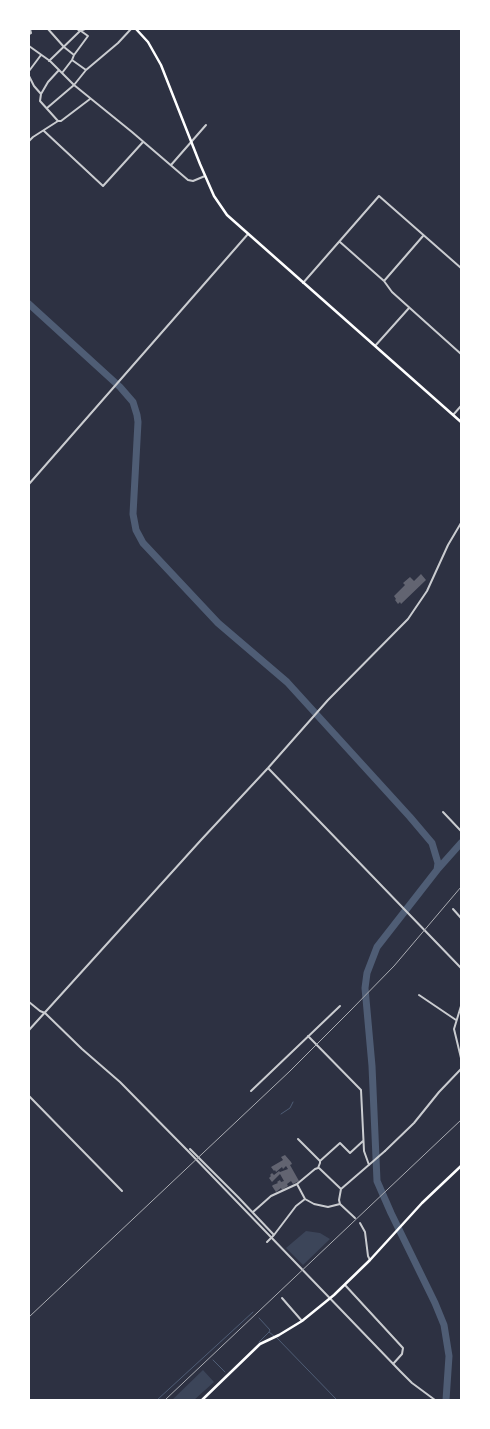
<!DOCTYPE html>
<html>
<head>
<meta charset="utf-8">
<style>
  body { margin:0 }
  #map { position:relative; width:490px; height:1429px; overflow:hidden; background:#2d3142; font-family:Literata,serif }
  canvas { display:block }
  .frame { position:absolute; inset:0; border:30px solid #fff; pointer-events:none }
</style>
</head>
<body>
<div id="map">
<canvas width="490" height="1429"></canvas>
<div class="frame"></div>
</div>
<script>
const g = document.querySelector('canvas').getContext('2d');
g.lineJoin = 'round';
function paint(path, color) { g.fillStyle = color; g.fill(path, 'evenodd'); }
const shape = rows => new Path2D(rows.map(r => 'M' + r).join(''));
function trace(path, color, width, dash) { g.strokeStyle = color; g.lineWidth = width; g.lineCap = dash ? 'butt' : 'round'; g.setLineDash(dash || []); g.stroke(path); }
const green = shape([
  [306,1231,320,1233,330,1239,303,1265,286,1248],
  [203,1370,214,1382,194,1400,172,1400]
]);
const stream = shape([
  [281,1114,290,1108,293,1102],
  [259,1318,270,1330,269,1332,274,1336],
  [277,1338,337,1400],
  [259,1342,269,1332],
  [213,1360,225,1372],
  [157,1400,253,1312]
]);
const river = shape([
  [29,304,120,387,133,402,137,415,138,422,133,514,136,530,143,543,218,623,287,682,410,817,432,843,438,863,437,870],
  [446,1400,449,1356,444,1325,435,1303,391,1213,377,1181,372,1066,365,988,367,973,377,947,437,870,461,843]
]);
const building = shape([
  [421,574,426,580,401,604,400,602,398,604,395,600,396,599,394,596,405,585,403,583,410,577,414,581],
  [285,1155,291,1162,292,1164,290,1165,299,1181,293,1184,291,1181,287,1184,288,1186,282,1190,281,1188,276,1192,272,1186,273,1185,278,1183,277,1182,280,1180,281,1182,284,1181,280,1174,272,1182,269,1178,271,1176,270,1175,272,1173,274,1175,279,1171,280,1172,288,1169,286,1166,283,1169,282,1167,276,1172,275,1170,274,1171,271,1167,283,1160,281,1157]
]);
const minor = shape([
  [48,29,64,47,74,55],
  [77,29,80,31,85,29],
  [29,34,31,33,30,29],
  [29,46,50,61,74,85,132,132,188,180,193,181,205,176],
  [72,60,86,70],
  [49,61,80,31],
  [29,71,41,55],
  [62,73,72,60,74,55,88,36,81,31],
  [29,76,34,86,41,94,40,101,58,121],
  [41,94,48,82,59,70],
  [47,108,74,85,86,70,118,43,131,29],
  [44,131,103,186,143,142],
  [29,141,33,137,58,121,61,121,90,99],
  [171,165,206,125],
  [340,242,384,281,392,292,461,354],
  [384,281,423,236],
  [303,283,379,196,461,268],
  [375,346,409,308],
  [29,484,248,234],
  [443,812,461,831],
  [453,909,461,918],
  [419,995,456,1020],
  [29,1002,40,1011,45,1013],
  [461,1006,454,1029,461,1058],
  [308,1036,361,1090,364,1151,369,1165],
  [251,1091,340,1006],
  [29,1096,122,1191],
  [298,1139,320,1161,320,1163,318,1168],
  [190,1149,238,1197,274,1235],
  [320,1161,340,1143,350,1153,363,1141],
  [319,1168,341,1189],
  [297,1184,305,1199,314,1204,328,1207,340,1204],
  [253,1212,271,1196,297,1184,315,1169,318,1168],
  [355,1218,340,1204,339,1200,341,1189,385,1151],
  [360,1223,365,1232,368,1256,370,1260],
  [267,1242,274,1235,296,1206,305,1199],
  [282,1298,302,1321]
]);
const tertiary = shape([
  [453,415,461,406],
  [268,768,461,968],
  [45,1013,82,1049,120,1082,188,1151,400,1371,412,1383,435,1400],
  [29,1030,201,840,268,768,328,700,408,619,427,591,448,545,461,523],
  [385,1151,414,1123,439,1092,461,1069],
  [345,1285,403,1348,402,1354,393,1364]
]);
const secondary = shape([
  [136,29,148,42,161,65,200,164,214,196,227,215,461,422]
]);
const primary = shape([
  [202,1400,260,1344,279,1335,302,1321,334,1295,370,1260,422,1203,461,1166]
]);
const rail = shape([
  [29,1317,290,1071,350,1011,394,966,461,887],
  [165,1400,461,1120]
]);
paint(green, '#3c4559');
trace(stream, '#4f5d75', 1);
trace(river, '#4f5d75', 7);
paint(building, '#626471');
trace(minor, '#caccd0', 2);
trace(tertiary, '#caccd0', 2);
trace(secondary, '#fff', 2.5);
trace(primary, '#fff', 2.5);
trace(rail, '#abadb3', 1);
</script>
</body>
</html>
